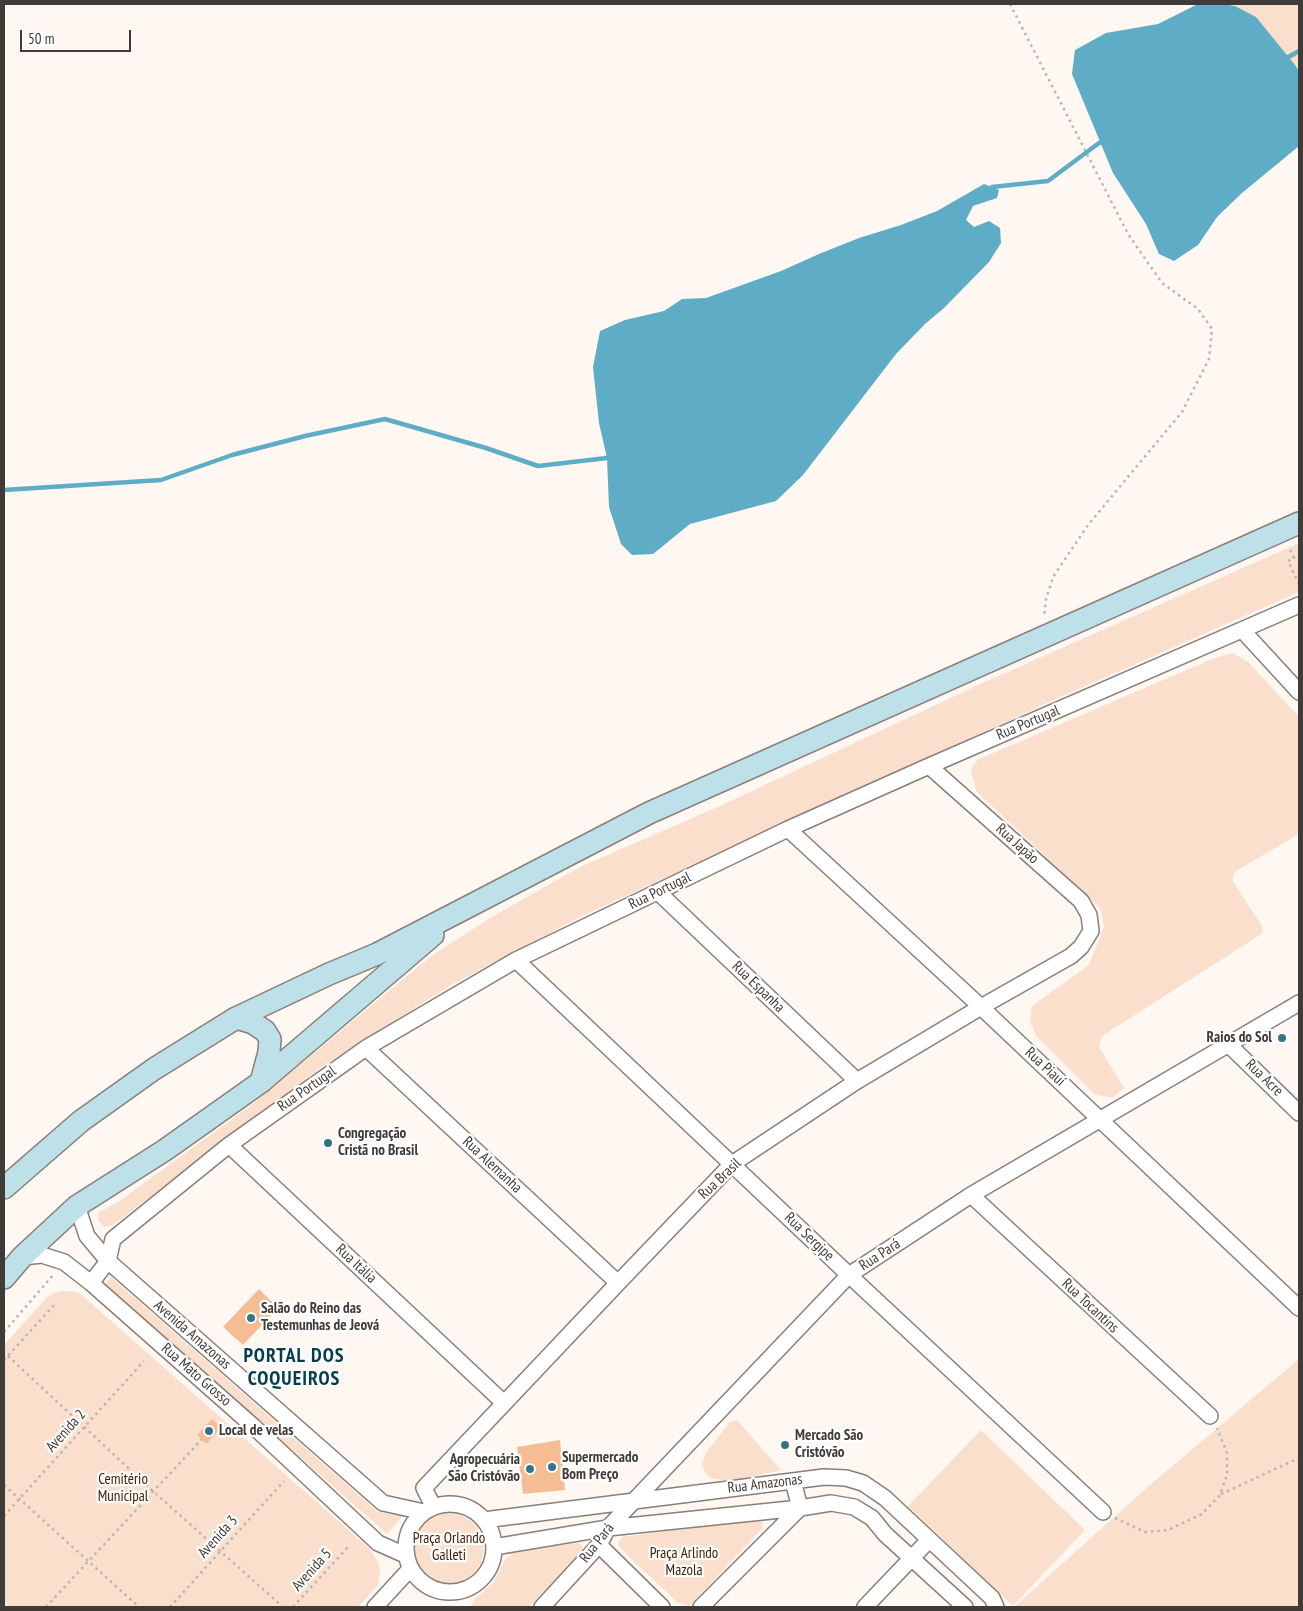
<!DOCTYPE html>
<html>
<head>
<meta charset="utf-8">
<style>
  body { margin:0 }
  #map { position:relative; width:1303px; height:1611px; overflow:hidden; background:#fef7f2; font-family:"PT Sans Narrow",sans-serif }
  canvas { display:block }
  .frame { position:absolute; inset:0; border:5px solid #3f3b38; pointer-events:none }
  .scale { position:absolute; left:20px; top:30px; width:111px; height:22px; box-sizing:border-box; border:2px solid #3f3b38; border-top:0; padding-left:6px; font-size:15px; line-height:18px; white-space:nowrap; color:#3f3b38; -webkit-text-stroke:4px #fff; paint-order:stroke }
</style>
</head>
<body>
<div id="map">
<canvas width="1303" height="1611"></canvas>
<div class="frame"></div>
<div class="scale">50 m</div>
</div>
<script>
const g = document.querySelector('canvas').getContext('2d');
g.lineJoin = 'round';
function paint(path, color) { g.fillStyle = color; g.fill(path, 'evenodd'); }
const shape = rows => new Path2D(rows.map(r => 'M' + r).join(''));
function trace(path, color, width, dash) { g.strokeStyle = color; g.lineWidth = width; g.lineCap = dash ? 'butt' : 'round'; g.setLineDash(dash || []); g.stroke(path); }
function drawText(font, color, halo, rows, align = 'center') {
  g.font = font + ' "PT Sans Narrow",sans-serif'; g.lineWidth = 4.5; g.setLineDash([]); g.textBaseline = 'middle'; g.strokeStyle = halo; g.fillStyle = color; for (const [text, x, y, turn = 0] of rows) {
    g.save(); g.translate(x, y); g.rotate((+turn || 0) * Math.PI / 180); g.textAlign = isNaN(turn) ? turn : align; if (halo) g.strokeText(text, 0, 0); g.fillText(text, 0, 0); g.restore();
  }
}
const green = shape([
  [1235,4,1299,4,1299,71,1256,17,1235,6],
  [1299,543,1299,592,1047,703,584,915,451,985,324,1065,113,1225,104,1227,98,1220,98,1213,118,1202,249,1107,430,957,490,918,580,867,720,806,976,686],
  [1233,653,1248,662,1299,717,1299,834,1236,871,1232,880,1262,926,1263,933,1102,1036,1099,1047,1124,1088,1112,1098,1094,1094,1037,1037,1030,1021,1032,1006,1089,965,1104,927,1101,909,977,792,971,770,977,760,1212,659],
  [111,1277,378,1512,403,1516,387,1534,105,1284],
  [62,1291,78,1292,84,1297,371,1550,378,1563,380,1572,378,1585,358,1607,4,1607,4,1345,47,1297,55,1293],
  [1299,1359,1299,1607,1014,1607,1150,1485],
  [737,1420,781,1470,741,1479,723,1480,710,1478,704,1471,702,1464,705,1454,730,1422],
  [981,1430,1085,1530,1013,1606,908,1506],
  '414 1548a35 35 0 1 1 70 0a35 35 0 1 1-70 0Z',
  [761,1519,763,1528,689,1606,678,1603,621,1549,618,1543,622,1537],
  [578,1543,583,1547,580,1554,529,1607,471,1607,474,1600,493,1583,505,1560,516,1551]
]);
const water = shape([
  [1198,4,1223,4,1235,6,1256,17,1295,65,1299,71,1299,146,1242,193,1217,217,1198,245,1174,261,1159,254,1146,224,1113,173,1072,74,1075,50,1106,33,1158,24],
  [984,184,999,190,997,198,973,206,966,220,974,227,989,221,1000,228,1001,243,989,262,944,308,925,324,896,354,803,475,776,501,690,524,653,554,632,555,621,544,609,507,607,458,599,423,593,367,600,331,625,320,664,311,682,299,706,298,781,271,819,254,859,238,901,225,937,211]
]);
const stream = shape([
  [1285,59,1299,51],
  [988,190,992,187,1048,181,1099,143,1103,142],
  [4,490,161,480,232,455,305,436,385,419,486,448,538,466,607,458,610,455]
]);
const building = shape([
  [259,1289,278,1308,243,1345,223,1327],
  [212,1419,222,1427,206,1444,197,1435],
  [560,1440,565,1490,523,1494,517,1447]
]);
const path = shape([
  [1010,4,1128,234,1162,283,1198,309,1212,329,1209,359,1182,412,1088,525,1053,577,1046,599,1044,617],
  [1290,550,1294,558,1288,561,1299,584],
  [4,1332,54,1274],
  [8,1356,154,1492,283,1607],
  [4,1360,56,1303],
  [4,1485,139,1607],
  [1221,1494,1299,1458],
  [4,1516,144,1361],
  [1115,1518,1145,1532,1168,1530,1202,1514,1220,1495,1227,1475,1227,1453,1217,1428],
  [46,1607,202,1439],
  [170,1607,284,1481],
  [293,1607,348,1547]
]);
const minor = shape([
  [1243,631,1299,692],
  [788,829,981,1007,1299,1308],
  [658,892,857,1081],
  [516,960,849,1275,1103,1512],
  [1228,1044,1299,1113],
  [366,1048,618,1283],
  [229,1145,504,1403],
  [971,1195,1210,1416],
  [77,1206,87,1236,108,1261,383,1503,424,1512],
  [22,1257,42,1255,64,1262,91,1283,253,1426,378,1543,405,1555],
  [91,1283,108,1261,113,1239,229,1145,366,1048,516,960,788,829,929,766,1299,605],
  '406 1548a44 44 0 1 1 88 0a44 44 0 1 1-88 0Z',
  [433,1506,424,1488,618,1283,732,1164,857,1081,981,1007,1071,956,1081,947,1091,931,1089,915,1081,901,929,766],
  [484,1520,824,1477,846,1478,863,1483,885,1498,992,1598,996,1607],
  [599,1545,662,1607],
  [494,1547,608,1528,800,1508,831,1503,854,1507,872,1518,885,1534,965,1607],
  [375,1607,410,1569],
  [542,1607,599,1545,608,1528,849,1275,971,1195,1299,1003],
  [701,1607,800,1508,793,1481],
  [865,1607,929,1540]
]);
const secondary = shape([
  [236,1018,253,1023,265,1031,270,1039,269,1052,261,1082],
  [4,1188,81,1121,154,1069,236,1018,329,974,377,954,649,813,1299,523],
  [4,1278,22,1257,77,1206,165,1150,261,1082,433,935]
]);
const markers = [
  [1282,1038,5,"#347488"],
  [328,1143,5,"#347488"],
  [251,1318,5,"#347488"],
  [209,1431,5,"#347488"],
  [785,1445,5,"#347488"],
  [552,1467,5,"#347488"],
  [530,1469,5,"#347488"]
];
const streetNames = [
  ["Rua Portugal",1028,723,-23],
  ["Rua Japão",1017,844,42],
  ["Rua Portugal",660,891,-26],
  ["Rua Espanha",758,987,44],
  ["Rua Piauí",1045,1067,43],
  ["Rua Acre",1264,1078,44],
  ["Rua Portugal",307,1089,-35],
  ["Rua Alemanha",492,1165,43],
  ["Rua Brasil",720,1179,-43],
  ["Rua Sergipe",809,1237,44],
  ["Rua Pará",880,1255,-33],
  ["Rua Itália",356,1264,43],
  ["Rua Tocantins",1090,1306,43],
  ["Avenida Amazonas",192,1335,41],
  ["Rua Mato Grosso",196,1375,41],
  ["Avenida 2",66,1431,-48],
  ["Rua Amazonas",765,1484,-7],
  ["Avenida 3",218,1537,-48],
  ["Rua Pará",597,1543,-52],
  ["Avenida 5",312,1570,-48]
];
const poiNames = [
  ["Raios do Sol",1272,1038,"right"],
  ["Congregação",338,1134],
  ["Cristã no Brasil",338,1151],
  ["Salão do Reino das",261,1309],
  ["Testemunhas de Jeová",261,1326],
  ["Local de velas",219,1431],
  ["Mercado São",795,1436],
  ["Cristóvão",795,1453],
  ["Supermercado",562,1458],
  ["Bom Preço",562,1475],
  ["Agropecuária",520,1460,"right"],
  ["São Cristóvão",520,1477,"right"]
];
const parkNames = [
  ["Cemitério",123,1480],
  ["Municipal",123,1497],
  ["Praça Orlando",449,1539],
  ["Galleti",449,1556],
  ["Praça Arlindo",684,1554],
  ["Mazola",684,1571]
];
const districtNames = [
  ["PORTAL DOS",294,1356],
  ["COQUEIROS",294,1379]
];
paint(green, '#fadfcd');
paint(water, '#5eacc5');
trace(stream, '#5eacc5', 4.5);
paint(building, '#f6bd95');
trace(minor, '#897f78', 18);
trace(secondary, '#897f78', 24);
trace(path, '#bbb5b1', 2.5, [2.5, 4]);
trace(minor, '#fff', 15);
trace(secondary, '#bde0e9', 21);
for (const [x, y, r, color] of markers) { const dot = new Path2D(); dot.arc(x, y, r, 0, 2 * Math.PI); g.fillStyle = color; g.fill(dot); trace(dot, '#fff', 2); }
drawText('15px', '#3f3b38', '#fff', streetNames);
drawText('bold 15px', '#3f3b38', '#fff', poiNames, 'left');
drawText('15px', '#432001', '#fff', parkNames);
g.letterSpacing = '1px';
drawText('bold 20px', '#043e4d', '#fff', districtNames);
g.letterSpacing = '0px';
</script>
</body>
</html>
